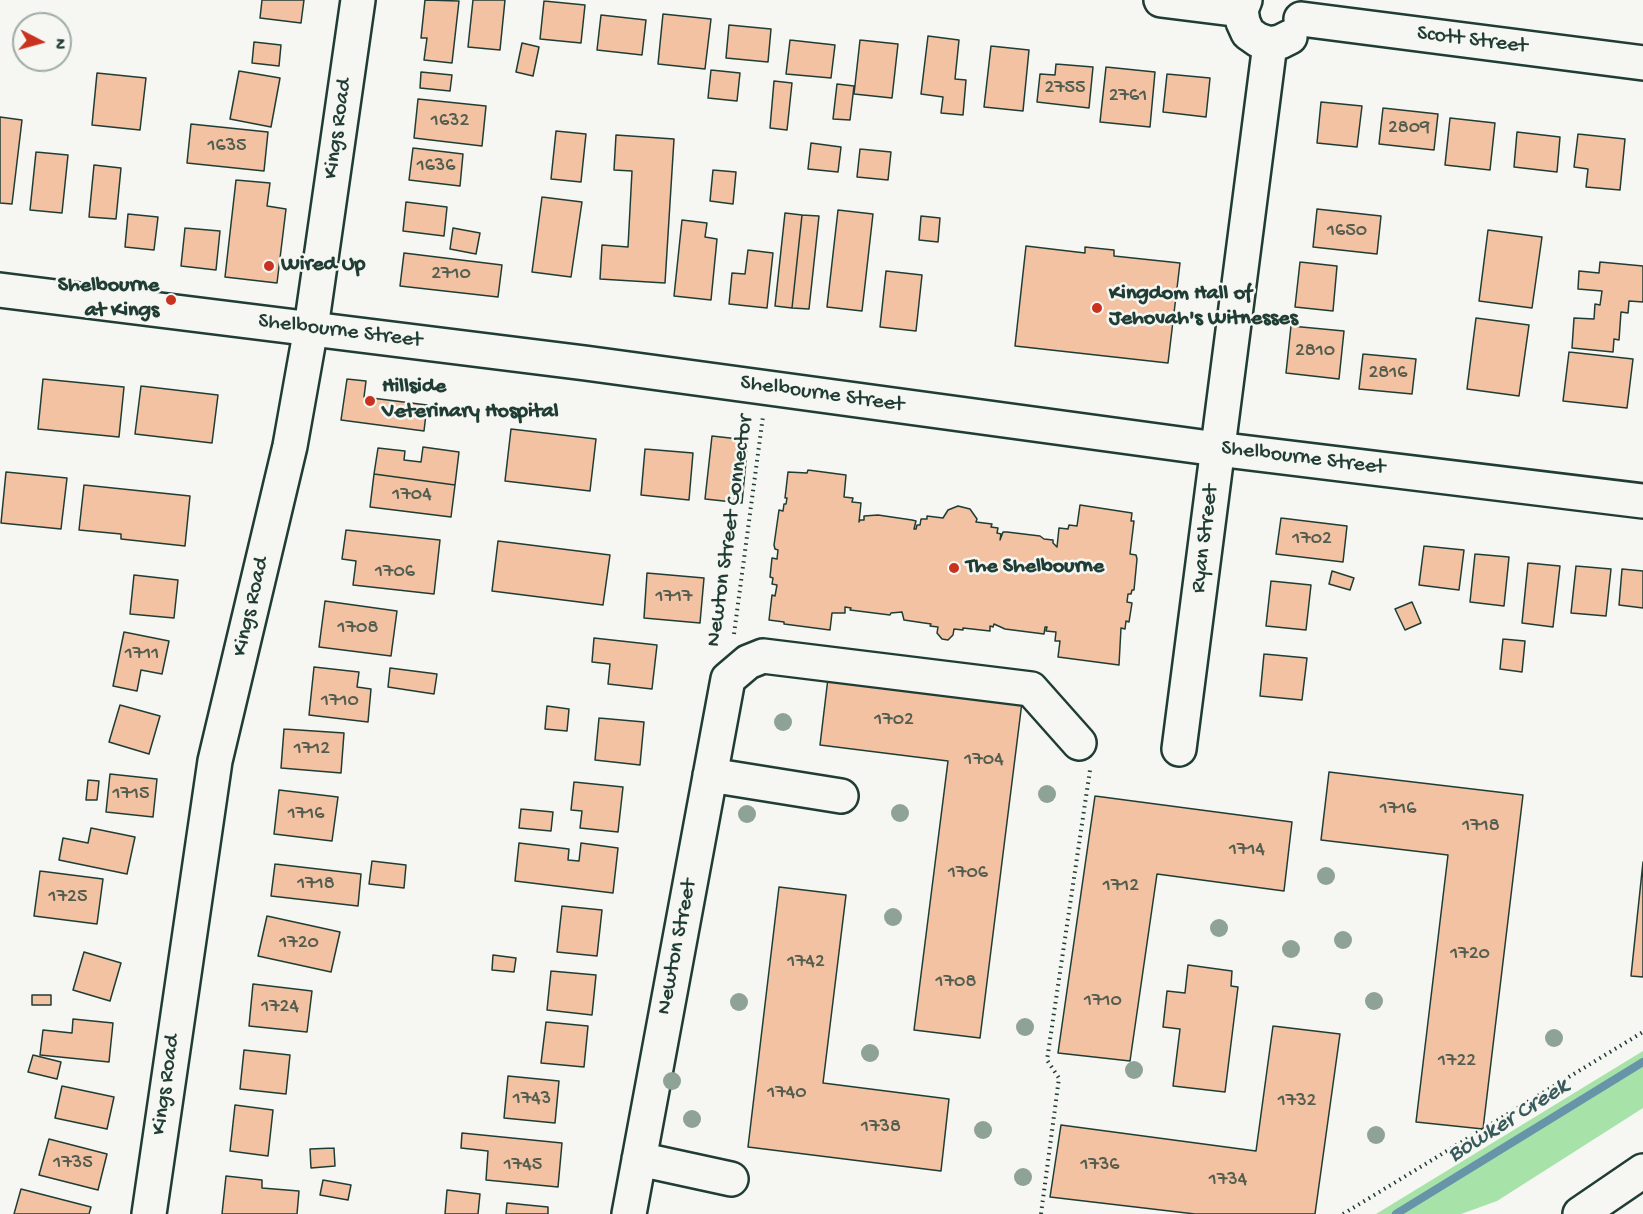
<!DOCTYPE html>
<html>
<head>
<meta charset="utf-8">
<style>
  body { margin:0 }
  #map { position:relative; width:1643px; height:1214px; overflow:hidden; background:#f6f6f2; font-family:"Gochi Hand",sans-serif }
  canvas { display:block }
  .north { position:absolute; left:12px; top:12px; width:60px; height:60px; box-sizing:border-box; background:#f6f6f2; border:2px solid #a0aca6; border-radius:50%; rotate:96deg; font-size:16px; font-weight:700; line-height:24px; text-align:center; color:#1f3d34 }
  .north::after { content:''; display:block; margin:auto; width:21px; height:27px; background:#c8321e; clip-path:polygon(50% 0,100% 100%,50% 72%,0 100%) }
</style>
</head>
<body>
<div id="map">
<canvas width="1643" height="1214"></canvas>
<div class="north">N</div>
</div>
<script>
const g = document.querySelector('canvas').getContext('2d');
g.lineJoin = 'round';
function paint(path, color) { g.fillStyle = color; g.fill(path, 'evenodd'); }
const shape = rows => new Path2D(rows.map(r => 'M' + r).join(''));
function trace(path, color, width, dash) { g.strokeStyle = color; g.lineWidth = width; g.lineCap = dash ? 'butt' : 'round'; g.setLineDash(dash || []); g.stroke(path); }
function drawText(font, color, halo, rows, align = 'center') {
  g.font = font + ' "Gochi Hand",sans-serif'; g.lineWidth = 5; g.setLineDash([]); g.textBaseline = 'middle'; g.strokeStyle = halo; g.fillStyle = color; for (const [text, x, y, turn = 0] of rows) {
    g.save(); g.translate(x, y); g.rotate((+turn || 0) * Math.PI / 180); g.textAlign = isNaN(turn) ? turn : align; if (halo) g.strokeText(text, 0, 0); g.fillText(text, 0, 0); g.restore();
  }
}
const green = shape([
  [1643,1051,1643,1108,1497,1201,1461,1214,1376,1214]
]);
const stream = shape([
  [1396,1214,1643,1062]
]);
const building = shape([
  [262,0,304,0,301,23,260,18,262,0],
  [425,0,459,1,452,63,424,60,427,38,421,38,425,0],
  [473,0,505,0,500,50,468,47,473,0],
  [544,1,585,5,581,43,540,39,544,1],
  [663,14,711,19,705,69,658,64,663,14],
  [601,15,646,20,642,55,597,50,601,15],
  [729,25,771,29,768,62,726,58,729,25],
  [928,36,959,40,955,79,966,80,963,115,941,113,943,97,921,94,928,36],
  [790,40,835,45,831,78,786,74,790,40],
  [860,40,898,44,892,98,854,94,860,40],
  [254,42,281,45,279,66,252,63,254,42],
  [522,43,539,47,533,76,516,72,522,43],
  [991,46,1029,50,1023,111,984,107,991,46],
  [1056,64,1093,67,1089,108,1037,102,1040,74,1055,75,1056,64],
  [1106,67,1155,72,1150,127,1100,122,1106,67],
  [711,70,740,73,737,101,708,98,711,70],
  [239,71,280,78,271,127,230,119,239,71],
  [421,72,452,75,450,91,420,88,421,72],
  [97,73,146,78,140,130,92,125,97,73],
  [1167,74,1210,78,1206,117,1163,112,1167,74],
  [774,81,792,83,787,130,770,128,774,81],
  [837,84,854,86,850,120,833,119,837,84],
  [418,99,486,106,482,146,414,138,418,99],
  [1321,102,1362,106,1357,147,1317,143,1321,102],
  [1383,108,1438,114,1434,150,1379,144,1383,108],
  [0,117,22,120,12,204,0,203,0,117],
  [1450,118,1495,123,1490,170,1445,165,1450,118],
  [191,124,268,132,264,171,187,163,191,124],
  [556,131,586,134,581,182,551,179,556,131],
  [1517,132,1560,137,1557,172,1514,167,1517,132],
  [1578,134,1625,139,1620,190,1586,187,1588,169,1574,167,1578,134],
  [616,135,674,139,665,283,600,279,602,245,628,247,632,171,614,170,616,135],
  [811,143,841,147,838,172,808,169,811,143],
  [413,148,463,154,460,186,409,180,413,148],
  [860,149,891,152,888,180,857,177,860,149],
  [36,152,68,155,62,213,30,210,36,152],
  [94,165,121,168,116,219,89,217,94,165],
  [713,170,736,172,733,204,710,201,713,170],
  [236,180,270,183,267,206,286,209,277,283,225,277,236,180],
  [542,197,582,202,571,277,532,272,542,197],
  [406,202,447,207,444,236,403,231,406,202],
  [1317,209,1381,216,1377,254,1313,247,1317,209],
  [838,210,873,214,862,311,827,307,838,210],
  [785,213,802,215,792,308,775,306,785,213],
  [128,214,158,217,154,250,125,247,128,214],
  [802,215,819,216,809,309,792,308,802,215],
  [921,216,940,218,938,242,919,240,921,216],
  [682,220,707,223,705,237,717,239,711,300,674,296,682,220],
  [185,228,220,231,216,270,181,266,185,228],
  [453,228,480,233,476,254,450,249,453,228],
  [1488,230,1542,237,1532,308,1479,301,1488,230],
  [1026,246,1085,253,1085,247,1104,249,1114,250,1114,256,1180,263,1168,363,1015,346,1026,246],
  [748,250,773,253,767,308,729,304,732,273,745,274,748,250],
  [404,253,502,265,498,297,400,286,404,253],
  [1300,262,1337,266,1333,311,1295,307,1300,262],
  [1600,262,1643,266,1643,302,1629,301,1628,313,1621,312,1619,340,1614,339,1613,352,1572,348,1574,318,1594,319,1595,304,1600,305,1602,291,1578,289,1579,271,1599,273,1600,262],
  [886,271,922,275,916,331,880,327,886,271],
  [1476,318,1529,325,1519,396,1467,389,1476,318],
  [1291,326,1344,331,1339,379,1286,373,1291,326],
  [1569,352,1633,359,1627,408,1563,401,1569,352],
  [1363,354,1416,359,1412,394,1359,389,1363,354],
  [43,379,124,387,119,437,38,429,43,379],
  [347,379,366,381,364,397,427,405,424,431,341,420,347,379],
  [141,386,218,395,212,443,135,434,141,386],
  [511,429,596,439,590,491,505,481,511,429],
  [712,436,748,440,742,503,705,499,712,436],
  [423,447,459,452,455,485,374,474,378,448,405,451,404,460,421,462,423,447],
  [645,449,693,453,689,500,641,495,645,449],
  [808,470,846,475,844,497,853,498,852,502,861,503,859,522,860,520,864,520,864,516,878,515,912,520,916,521,914,529,916,529,917,525,920,525,921,519,927,519,927,516,943,518,948,510,958,506,970,509,977,519,976,522,992,524,991,527,998,528,997,533,1001,534,1000,540,1003,532,1007,532,1040,536,1044,539,1053,540,1053,543,1057,547,1059,528,1068,529,1069,525,1077,526,1080,505,1132,513,1131,521,1134,521,1130,554,1136,555,1137,559,1134,590,1132,590,1131,594,1128,594,1127,602,1132,603,1129,622,1126,621,1125,629,1121,628,1119,665,1058,657,1060,641,1055,641,1056,632,1046,631,1047,627,1045,627,1044,634,1005,629,994,624,993,627,990,626,990,631,963,628,963,630,954,629,953,635,948,640,942,639,937,633,938,627,930,626,931,624,904,620,902,612,891,613,890,615,850,610,851,608,845,607,845,613,832,613,830,630,784,624,784,622,769,620,772,595,775,596,777,585,772,584,773,578,770,577,772,558,777,559,778,550,775,549,774,545,779,510,783,511,784,504,786,504,787,498,785,498,788,472,807,473,808,470],
  [6,472,67,478,61,529,1,523,6,472],
  [374,474,455,485,451,517,370,507,374,474],
  [84,485,190,496,185,546,121,539,121,534,79,530,84,485],
  [1281,518,1347,526,1343,562,1276,554,1281,518],
  [346,530,440,540,434,594,353,585,356,561,342,559,346,530],
  [498,541,610,555,603,605,492,591,498,541],
  [1424,546,1464,550,1459,590,1419,585,1424,546],
  [1475,554,1509,557,1504,606,1470,602,1475,554],
  [1528,563,1560,566,1553,627,1522,623,1528,563],
  [1576,566,1611,569,1606,616,1571,613,1576,566],
  [1622,569,1643,571,1643,608,1619,605,1622,569],
  [1332,571,1354,578,1350,590,1329,584,1332,571],
  [647,573,704,578,700,623,644,618,647,573],
  [134,575,178,580,174,618,130,614,134,575],
  [1271,581,1311,585,1306,630,1266,626,1271,581],
  [325,601,397,611,391,656,319,647,325,601],
  [1412,602,1421,623,1405,630,1395,609,1412,602],
  [124,632,169,641,162,674,141,670,137,691,113,686,124,632],
  [594,638,657,645,652,689,608,684,610,664,592,662,594,638],
  [1503,639,1525,641,1522,672,1500,669,1503,639],
  [1264,654,1307,658,1302,700,1260,696,1264,654],
  [314,667,359,672,357,687,371,689,368,722,309,715,314,667],
  [390,668,437,674,434,694,388,687,390,668],
  [828,678,1022,702,980,1038,914,1030,948,761,820,745,828,678],
  [120,705,160,716,149,754,109,742,120,705],
  [547,706,569,709,567,731,545,729,547,706],
  [599,718,644,722,640,765,595,760,599,718],
  [284,729,344,733,341,773,281,768,284,729],
  [1329,772,1523,795,1483,1129,1416,1122,1448,855,1321,840,1329,772],
  [110,774,157,779,153,817,106,812,110,774],
  [88,780,99,781,97,800,86,800,88,780],
  [574,782,623,787,618,832,580,828,582,811,571,810,574,782],
  [279,790,338,797,332,841,274,834,279,790],
  [1095,796,1292,822,1284,891,1157,874,1130,1061,1058,1053,1095,796],
  [521,809,553,812,551,831,519,828,521,809],
  [91,828,135,837,127,874,59,860,63,838,88,843,91,828],
  [519,843,569,849,568,860,579,861,581,843,618,848,613,893,515,881,519,843],
  [372,861,406,865,404,888,369,884,372,861],
  [1643,862,1643,977,1631,976,1643,862],
  [275,864,361,874,358,906,271,896,275,864],
  [40,871,103,879,97,924,34,916,40,871],
  [779,887,846,895,823,1083,949,1099,941,1171,748,1147,779,887],
  [562,906,602,910,597,956,557,952,562,906],
  [267,916,340,932,331,972,258,956,267,916],
  [84,952,121,963,110,1001,73,990,84,952],
  [493,955,516,958,514,972,492,970,493,955],
  [1188,965,1232,971,1231,986,1238,987,1225,1092,1173,1086,1180,1029,1163,1027,1167,991,1185,993,1188,965],
  [551,971,596,975,592,1015,547,1010,551,971],
  [253,984,312,991,307,1032,249,1026,253,984],
  [32,995,51,995,51,1005,32,1005,32,995],
  [73,1019,113,1023,109,1062,40,1055,43,1030,72,1033,73,1019],
  [546,1022,588,1026,584,1067,541,1063,546,1022],
  [1273,1026,1340,1034,1315,1214,1195,1214,1050,1197,1061,1125,1256,1151,1273,1026],
  [244,1050,290,1055,286,1094,240,1089,244,1050],
  [33,1055,61,1062,57,1079,28,1072,33,1055],
  [508,1076,559,1081,555,1123,504,1118,508,1076],
  [62,1086,114,1097,107,1129,55,1118,62,1086],
  [235,1105,273,1110,268,1156,230,1151,235,1105],
  [462,1133,562,1143,558,1187,486,1180,488,1151,461,1148,462,1133],
  [49,1139,107,1154,98,1190,39,1175,49,1139],
  [334,1148,335,1166,311,1168,310,1149,334,1148],
  [226,1176,262,1180,262,1188,299,1191,297,1214,222,1214,226,1176],
  [323,1180,351,1185,348,1200,320,1195,323,1180],
  [21,1189,91,1207,89,1214,14,1214,21,1189],
  [447,1190,480,1194,478,1214,445,1214,447,1190],
  [507,1203,548,1207,548,1214,506,1214,507,1203]
]);
const path = shape([
  [734,634,763,416],
  [1041,1214,1059,1078,1047,1060,1090,770],
  [1343,1214,1643,1032]
]);
const minor = shape([
  [1161,0,1241,10],
  [1245,0,1241,10,1243,22,1248,33,1258,40,1270,44,1280,42,1290,37],
  [1301,19,1643,63],
  [1179,749,1270,44],
  [710,775,841,796],
  [639,1159,731,1179],
  [149,1214,215,761,290,446,311,328,358,0],
  [629,1214,728,679,748,662,763,656,1031,689,1079,743],
  [1580,1214,1643,1171]
]);
const major = shape([
  [0,290,585,363,1217,449,1643,501]
]);
const trees = [
  [783,722],
  [1047,794],
  [900,813],
  [747,814],
  [1326,876],
  [893,917],
  [1219,928],
  [1343,940],
  [1291,949],
  [1374,1001],
  [739,1002],
  [1025,1027],
  [1554,1038],
  [870,1053],
  [1134,1070],
  [672,1081],
  [692,1119],
  [983,1130],
  [1376,1135],
  [1023,1177]
];
const markers = [
  [269,266,6,"#c8321e"],
  [171,300,6,"#c8321e"],
  [1097,308,6,"#c8321e"],
  [370,401,6,"#c8321e"],
  [954,568,6,"#c8321e"]
];
const numberNames = [
  ["2755",1065,89],
  ["2761",1128,97],
  ["1632",450,122],
  ["2809",1409,129],
  ["1635",227,147],
  ["1636",436,167],
  ["1650",1347,232],
  ["2710",451,275],
  ["2810",1315,352],
  ["2816",1388,374],
  ["1704",412,496],
  ["1702",1312,540],
  ["1706",395,573],
  ["1717",674,598],
  ["1708",358,629],
  ["1711",142,655],
  ["1710",340,702],
  ["1702",894,721],
  ["1712",312,750],
  ["1704",984,761],
  ["1715",131,795],
  ["1716",1398,810],
  ["1716",306,815],
  ["1718",1481,827],
  ["1714",1247,851],
  ["1706",968,874],
  ["1718",316,885],
  ["1712",1121,887],
  ["1725",68,898],
  ["1720",299,944],
  ["1720",1470,955],
  ["1742",806,963],
  ["1708",956,983],
  ["1710",1103,1002],
  ["1724",280,1008],
  ["1722",1457,1062],
  ["1740",787,1094],
  ["1743",532,1100],
  ["1732",1297,1102],
  ["1738",881,1128],
  ["1735",73,1164],
  ["1745",523,1166],
  ["1736",1100,1166],
  ["1734",1228,1181]
];
const streetNames = [
  ["Scott Street",1472,41,7],
  ["Kings Road",339,129,-82],
  ["Shelbourne Street",340,332,7],
  ["Shelbourne Street",822,395,8],
  ["Shelbourne Street",1303,459,7],
  ["Newton Street Connector",731,531,-82],
  ["Ryan Street",1206,539,-83],
  ["Kings Road",252,607,-77],
  ["Newton Street",678,947,-79],
  ["Kings Road",167,1085,-82]
];
const poiNames = [
  ["Wired Up",281,266],
  ["Shelbourne",159,287,"right"],
  ["at Kings",159,312,"right"],
  ["Kingdom Hall of",1109,295],
  ["Jehovah's Witnesses",1109,320],
  ["Hillside",382,388],
  ["Veterinary Hospital",382,413],
  ["The Shelbourne",966,568]
];
const waterNames = [
  ["Bowker Creek",1509,1122,-32]
];
paint(green, '#a7e2a8');
trace(stream, '#6794a8', 8);
paint(building, '#f2c2a2');
trace(building, '#1f3d34', 1.5);
trace(minor, '#1f3d34', 38);
trace(major, '#1f3d34', 38);
trace(path, '#1f3d34', 4, [1.5, 4.5]);
trace(minor, '#f6f6f2', 33);
trace(major, '#f6f6f2', 33);
g.fillStyle = '#8fa296';
for (const [x, y] of trees) { g.beginPath(); g.arc(x, y, 9, 0, 2 * Math.PI); g.fill(); }
for (const [x, y, r, color] of markers) { const dot = new Path2D(); dot.arc(x, y, r, 0, 2 * Math.PI); g.fillStyle = color; g.fill(dot); trace(dot, '#f6f6f2', 2); }
drawText('20px', '#545e50', null, numberNames);
drawText('22px', '#1f3d34', '#f6f6f2', streetNames);
drawText('bold 22px', '#1f3d34', '#f6f6f2', poiNames, 'left');
drawText('italic 24px', '#375a5b', '#f6f6f2', waterNames);
</script>
</body>
</html>
